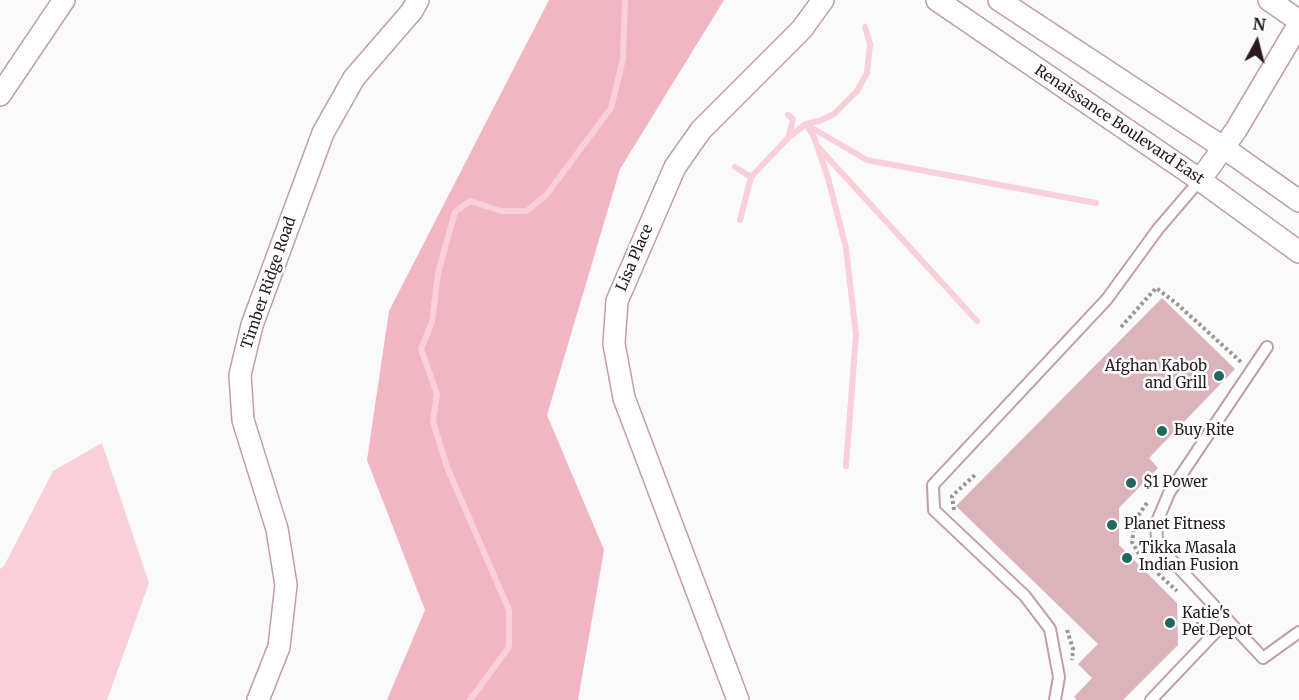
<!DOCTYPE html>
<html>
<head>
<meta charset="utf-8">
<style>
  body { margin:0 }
  #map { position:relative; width:1299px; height:700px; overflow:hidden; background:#fafafa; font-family:Merriweather,serif }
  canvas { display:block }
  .north { position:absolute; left:1227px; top:12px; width:60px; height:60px; -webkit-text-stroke:4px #fff; paint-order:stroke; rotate:7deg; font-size:16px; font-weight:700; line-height:24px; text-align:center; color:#281a1d }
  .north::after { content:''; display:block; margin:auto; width:21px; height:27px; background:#281a1d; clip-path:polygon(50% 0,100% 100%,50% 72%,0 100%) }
</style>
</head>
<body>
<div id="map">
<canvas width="1299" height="700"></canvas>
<div class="north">N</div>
</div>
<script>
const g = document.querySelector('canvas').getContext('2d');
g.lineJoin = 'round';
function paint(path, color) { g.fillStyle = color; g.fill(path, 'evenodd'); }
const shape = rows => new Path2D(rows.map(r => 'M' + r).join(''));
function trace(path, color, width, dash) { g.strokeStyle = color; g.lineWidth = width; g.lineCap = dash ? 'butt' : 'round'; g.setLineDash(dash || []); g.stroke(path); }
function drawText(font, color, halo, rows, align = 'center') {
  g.font = font + ' Merriweather,serif'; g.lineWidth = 5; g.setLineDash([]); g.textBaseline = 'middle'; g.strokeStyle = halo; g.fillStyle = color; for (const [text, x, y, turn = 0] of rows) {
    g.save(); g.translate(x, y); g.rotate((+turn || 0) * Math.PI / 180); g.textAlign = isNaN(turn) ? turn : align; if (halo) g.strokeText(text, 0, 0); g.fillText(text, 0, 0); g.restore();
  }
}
const green = shape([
  [549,0,724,0,620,169,547,415,604,550,578,700,387,700,425,610,367,460,389,311]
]);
const water = shape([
  [102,443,149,583,107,700,0,700,0,569,4,566,53,471]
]);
const stream = shape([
  [788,115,793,119,789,135],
  [806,124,819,121,834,114,857,91,867,73,870,44,865,27],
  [807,125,867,160,1096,203],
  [819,148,977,321],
  [735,167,751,177,789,137,806,124,814,137,828,178,846,248,856,335,846,466],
  [740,220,751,177],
  [470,700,509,647,509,610,447,467,433,422,437,394,421,349,432,322,438,273,455,212,470,201,501,211,527,211,547,194,611,108,623,59,625,0]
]);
const building = shape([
  [1162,298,1235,369,1149,458,1158,468,1119,508,1119,545,1177,603,1178,645,1123,700,1077,700,1074,697,1092,678,1078,664,1098,644,956,506]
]);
const path = shape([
  [1121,327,1156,288,1176,303,1241,362],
  [1147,503,1135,520,1132,542,1142,559,1177,591],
  [954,510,952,496,976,474],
  [1197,611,1199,614,1197,630],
  [1067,630,1073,649,1072,660]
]);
const service = shape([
  [1267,347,1169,493,1156,524,1157,539,1165,553,1263,658,1299,632],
  [1055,700,1059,677,1050,629,1025,596,934,510,933,485,1107,299,1158,229,1200,180],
  [1151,700,1227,620]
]);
const minor = shape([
  [937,0,1200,180,1299,252],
  [999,0,1224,148,1299,201],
  [1269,0,1299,21],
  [0,95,64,0],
  [1200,180,1236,130,1299,24],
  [258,700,279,647,286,585,277,529,243,420,240,375,252,325,323,133,354,78,412,11,418,0],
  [738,700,624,398,614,344,617,301,675,167,701,130,802,29,823,0]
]);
const markers = [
  [1219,376,6,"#216960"],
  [1162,431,6,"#216960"],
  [1131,483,6,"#216960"],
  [1112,525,6,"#216960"],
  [1127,558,6,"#216960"],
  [1170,623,6,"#216960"]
];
const streetNames = [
  ["Renaissance Boulevard East",1119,125,34],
  ["Lisa Place",635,258,-67],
  ["Timber Ridge Road",269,283,-71]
];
const poiNames = [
  ["Afghan Kabob",1207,367,"right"],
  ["and Grill",1207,384,"right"],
  ["Buy Rite",1174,431],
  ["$1 Power",1143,483],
  ["Planet Fitness",1124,525],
  ["Tikka Masala",1139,549],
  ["Indian Fusion",1139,566],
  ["Katie's",1182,614],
  ["Pet Depot",1182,631]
];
paint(green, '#f2b5c3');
paint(water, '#f9d0d9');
trace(stream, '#f9d0d9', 6);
paint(building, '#dab3bb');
trace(service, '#c39da5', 14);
trace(minor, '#c39da5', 24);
trace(path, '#9a9495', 4, [3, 3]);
trace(service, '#fff', 10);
trace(minor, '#fff', 21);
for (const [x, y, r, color] of markers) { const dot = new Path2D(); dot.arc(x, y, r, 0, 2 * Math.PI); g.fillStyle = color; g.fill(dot); trace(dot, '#fff', 2); }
drawText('15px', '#281a1d', '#fff', streetNames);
drawText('15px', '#281a1d', '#fff', poiNames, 'left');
</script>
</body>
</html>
